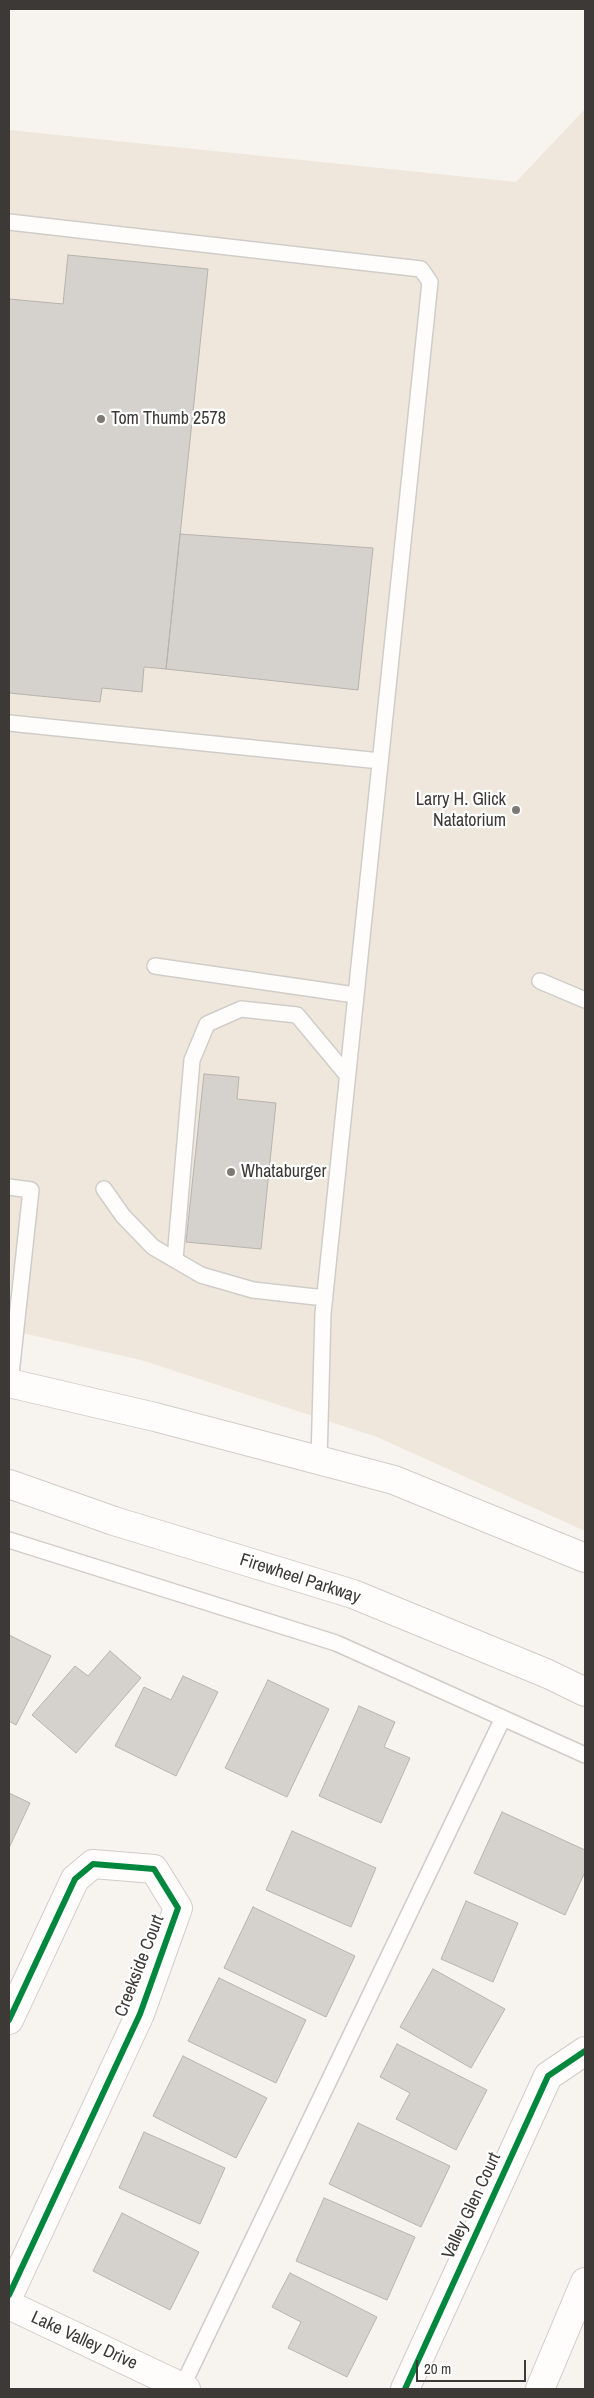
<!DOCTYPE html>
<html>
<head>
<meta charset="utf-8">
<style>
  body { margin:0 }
  #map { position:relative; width:594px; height:2398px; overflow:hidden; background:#f7f3ee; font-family:"Archivo Narrow",sans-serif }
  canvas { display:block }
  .frame { position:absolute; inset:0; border:10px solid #3c3936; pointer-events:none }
  .scale { position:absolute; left:416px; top:2360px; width:110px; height:22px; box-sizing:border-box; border:2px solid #3c3936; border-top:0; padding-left:6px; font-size:15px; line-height:18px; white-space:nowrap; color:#3c3936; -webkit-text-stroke:4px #fff; paint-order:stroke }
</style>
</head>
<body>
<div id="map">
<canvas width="594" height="2398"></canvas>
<div class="frame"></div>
<div class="scale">20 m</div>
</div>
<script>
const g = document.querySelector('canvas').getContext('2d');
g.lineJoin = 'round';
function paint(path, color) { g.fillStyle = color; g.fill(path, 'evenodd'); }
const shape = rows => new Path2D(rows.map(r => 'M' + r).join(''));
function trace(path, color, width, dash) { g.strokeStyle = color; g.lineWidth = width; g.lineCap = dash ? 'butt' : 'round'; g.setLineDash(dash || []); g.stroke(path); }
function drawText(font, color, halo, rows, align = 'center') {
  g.font = font + ' "Archivo Narrow",sans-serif'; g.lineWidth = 4.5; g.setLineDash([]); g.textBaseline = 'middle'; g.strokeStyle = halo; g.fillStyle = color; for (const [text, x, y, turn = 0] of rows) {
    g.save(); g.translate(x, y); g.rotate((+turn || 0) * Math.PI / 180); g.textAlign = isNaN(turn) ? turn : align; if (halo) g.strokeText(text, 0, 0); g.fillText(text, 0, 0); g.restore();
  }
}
const built = shape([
  [585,109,585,1531,377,1437,141,1360,9,1330,9,130,516,182]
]);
const building = shape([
  [68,255,208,269,166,669,144,667,142,692,102,688,100,702,9,693,9,299,63,304,68,255],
  [180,534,373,548,358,690,166,669,180,534],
  [204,1074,239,1077,237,1099,276,1103,261,1249,186,1242,204,1074],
  [9,1635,51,1656,16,1725,9,1721,9,1635],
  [110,1651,141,1678,76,1753,32,1715,75,1666,88,1676,110,1651],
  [183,1676,218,1692,176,1776,115,1746,144,1687,171,1700,183,1676],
  [268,1680,329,1709,287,1797,225,1768,268,1680],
  [359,1706,395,1722,384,1747,410,1758,381,1823,319,1796,359,1706],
  [9,1793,30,1803,9,1848,9,1793],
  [502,1812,585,1850,585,1872,565,1915,474,1873,502,1812],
  [292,1831,376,1868,351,1927,266,1890,292,1831],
  [466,1901,518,1923,493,1982,441,1959,466,1901],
  [253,1907,355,1956,326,2017,224,1968,253,1907],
  [433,1969,505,2009,471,2068,400,2027,433,1969],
  [219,1978,306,2020,276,2083,188,2041,219,1978],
  [397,2044,487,2090,456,2150,396,2119,410,2093,380,2077,397,2044],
  [183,2056,267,2098,236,2158,153,2116,183,2056],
  [358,2123,450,2166,421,2227,329,2184,358,2123],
  [144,2132,225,2168,200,2224,119,2188,144,2132],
  [324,2198,415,2237,387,2300,296,2261,324,2198],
  [122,2213,199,2252,170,2310,93,2271,122,2213],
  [290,2273,377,2317,347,2377,288,2348,301,2322,272,2307,290,2273]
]);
const service = shape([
  [9,222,421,269,430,282,323,1313,319,1460],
  [9,723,380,761],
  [155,966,355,995],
  [540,981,585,1000],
  [9,1187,31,1190,10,1383],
  [104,1189,123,1216,153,1247,201,1275,253,1290,325,1298],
  [175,1259,192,1060,207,1024,241,1009,297,1015,347,1075],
  [9,1540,336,1643,585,1755],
  [182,2387,503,1718]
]);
const minor = shape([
  [9,2020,75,1879,93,1864,154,1869,178,1908,140,2014,9,2295],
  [9,2305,186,2389],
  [405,2389,548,2076,585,2051],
  [540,2389,585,2282]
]);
const secondary = shape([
  [9,1383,155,1417,394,1480,585,1558],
  [9,1484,114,1521,353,1594,548,1674,585,1692]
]);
const cycleway = shape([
  [9,2020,75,1879,93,1864,154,1869,178,1908,140,2014,9,2295],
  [405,2389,548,2076,585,2051]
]);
const markers = [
  [101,419,5,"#7d7a76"],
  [516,810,5,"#7d7a76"],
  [231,1172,5,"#7d7a76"]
];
const poiNames = [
  ["Tom Thumb 2578",111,419],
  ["Larry H. Glick",506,800,"right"],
  ["Natatorium",506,821,"right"],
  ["Whataburger",241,1172]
];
const streetNames = [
  ["Firewheel Parkway",300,1579,18],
  ["Creekside Court",140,1966,-69],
  ["Valley Glen Court",472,2206,-65],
  ["Lake Valley Drive",84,2341,25]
];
paint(built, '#efe7dc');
paint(building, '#d5d2ce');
trace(building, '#b7b4b0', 1);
trace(service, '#d0cdc9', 18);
trace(minor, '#d0cdc9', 30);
trace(secondary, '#d0cdc9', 30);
trace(service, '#fefdfc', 15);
trace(minor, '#fefdfc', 28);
trace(secondary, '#fefdfc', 28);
trace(cycleway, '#00873e', 6);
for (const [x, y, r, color] of markers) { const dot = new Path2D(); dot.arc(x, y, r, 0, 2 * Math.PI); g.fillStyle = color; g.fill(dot); trace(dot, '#fff', 2); }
drawText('18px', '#3c3936', '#fff', poiNames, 'left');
drawText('18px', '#3c3936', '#fff', streetNames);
</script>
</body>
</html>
